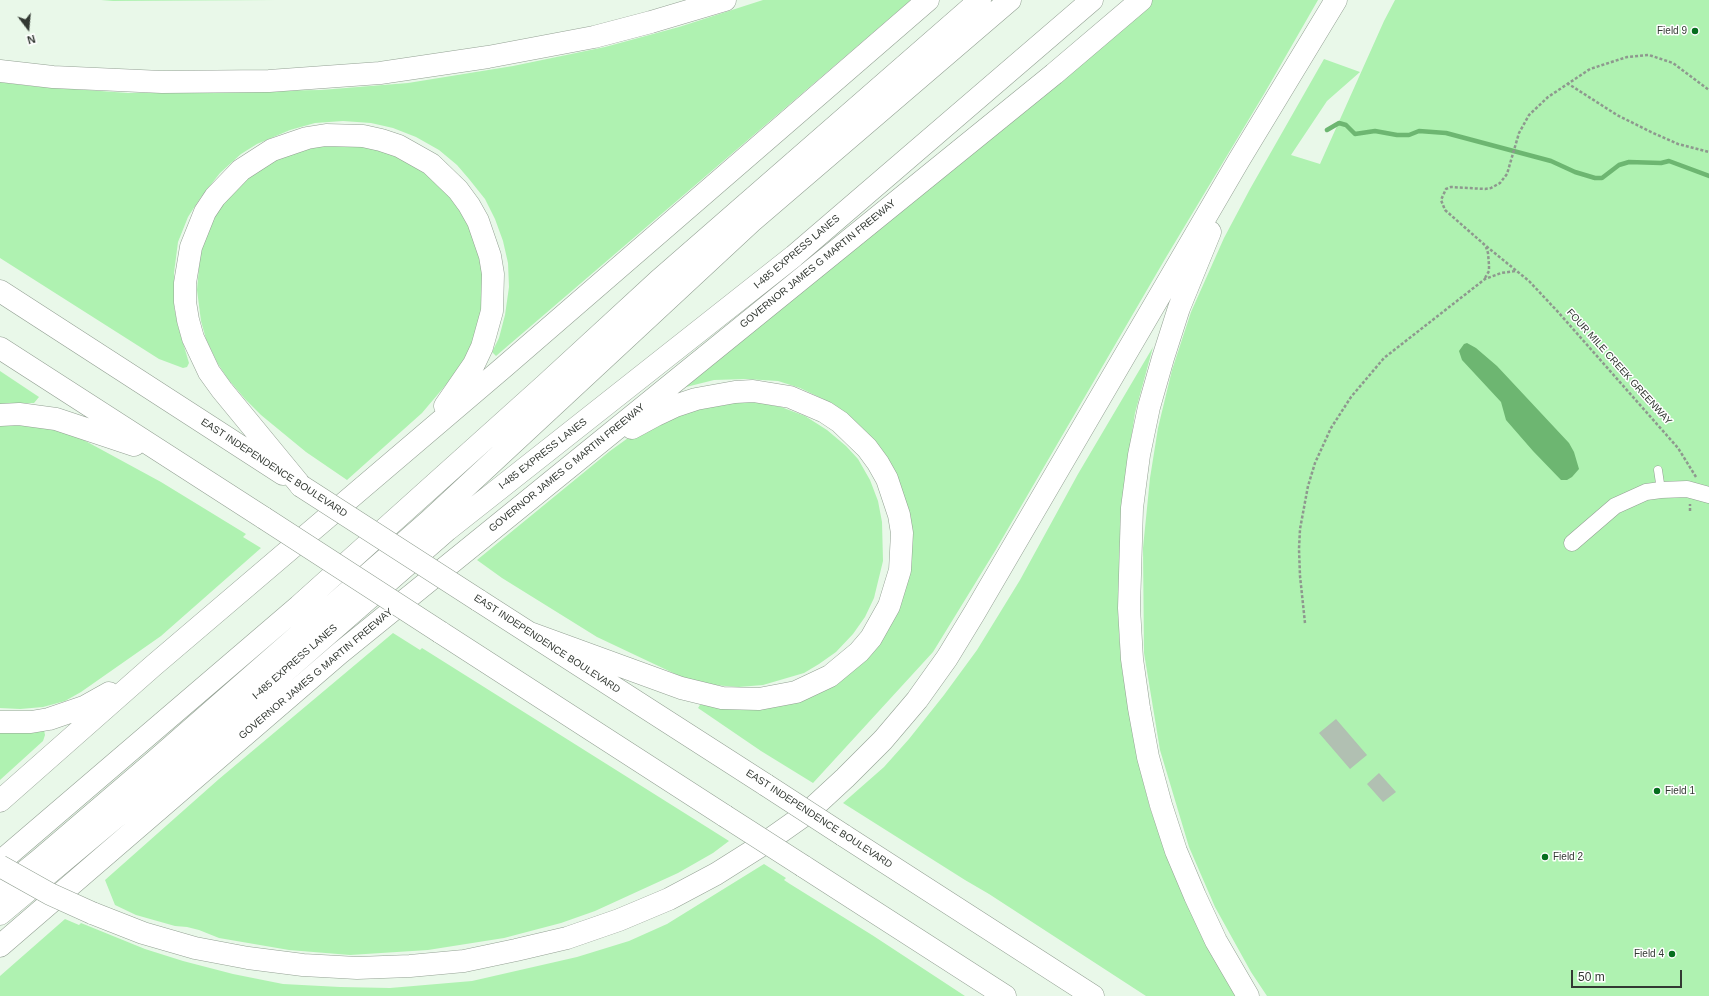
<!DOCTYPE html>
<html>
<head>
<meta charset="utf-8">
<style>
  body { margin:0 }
  #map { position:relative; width:1709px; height:996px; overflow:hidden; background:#e9f8e9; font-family:Arial,sans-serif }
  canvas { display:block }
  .north { position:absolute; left:8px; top:8px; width:40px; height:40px; -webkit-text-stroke:3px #fff; paint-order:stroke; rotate:164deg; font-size:11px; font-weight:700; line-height:16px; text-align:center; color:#333933 }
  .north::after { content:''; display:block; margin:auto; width:14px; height:18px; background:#333933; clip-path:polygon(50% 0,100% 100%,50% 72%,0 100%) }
  .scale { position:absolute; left:1571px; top:970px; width:111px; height:18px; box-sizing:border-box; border:2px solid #333933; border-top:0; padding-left:5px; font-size:12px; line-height:14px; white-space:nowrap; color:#333933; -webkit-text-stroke:3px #fff; paint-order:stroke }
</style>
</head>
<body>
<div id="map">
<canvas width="1709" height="996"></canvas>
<div class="north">N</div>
<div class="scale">50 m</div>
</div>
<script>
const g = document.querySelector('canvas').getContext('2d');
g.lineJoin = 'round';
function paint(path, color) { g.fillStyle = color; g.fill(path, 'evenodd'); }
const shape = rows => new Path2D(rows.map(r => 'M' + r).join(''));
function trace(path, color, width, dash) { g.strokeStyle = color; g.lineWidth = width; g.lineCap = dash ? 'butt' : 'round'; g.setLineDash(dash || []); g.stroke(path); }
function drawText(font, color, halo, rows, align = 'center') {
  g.font = font + ' Arial,sans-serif'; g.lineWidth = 3; g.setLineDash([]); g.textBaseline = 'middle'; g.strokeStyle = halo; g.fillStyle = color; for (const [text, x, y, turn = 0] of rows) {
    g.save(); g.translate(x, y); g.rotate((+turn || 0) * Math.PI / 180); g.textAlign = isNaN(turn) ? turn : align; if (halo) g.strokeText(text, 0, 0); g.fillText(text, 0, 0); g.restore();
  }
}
const green = shape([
  [101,0,276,0,113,1],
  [763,0,911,0,496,356,492,352,499,338,505,315,509,287,508,263,503,241,495,219,485,199,469,179,457,165,439,150,416,137,393,128,371,123,343,121,315,123,290,130,257,144,241,154,220,173,201,197,188,217,178,242,174,273,174,307,178,326,189,363,187,367,183,368,159,359,0,258,0,82,32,86,128,93,321,90,408,83,513,66,605,47,679,27],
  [1125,0,1318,0,1264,94,1165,259,995,551,933,652,813,783,761,751,698,708,700,705,703,704,773,704,884,623,900,501,823,399,800,388,778,381,746,379,714,380,682,388],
  [1395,0,1709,0,1709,996,1267,996,1251,972,1215,907,1189,847,1160,750,1144,653,1143,548,1150,478,1158,428,1172,370,1191,312,1224,238,1250,189,1324,59,1360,72,1327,101,1291,155,1320,164,1384,21],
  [347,142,394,152,442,183,471,224,486,286,476,339,455,374,422,413,347,480,306,452,261,415,245,399,228,379,218,364,206,339,201,321,197,290,200,256,205,235,214,218,222,205,252,173,292,151],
  [1153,347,1135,413,1126,472,1120,532,1119,634,1123,675,1140,769,1150,808,1169,859,1238,996,1146,996,989,894,965,880,843,803,884,767,909,739,944,695,977,650,1020,580,1078,474],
  [0,371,39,397,34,403,0,404],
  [728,400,756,402,781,407,805,416,827,430,846,446,858,459,870,480,878,501,882,522,883,561,874,598,865,617,853,634,836,652,819,664,804,673,763,685,739,687,713,685,688,680,597,637,502,578,477,560,610,451,646,425],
  [0,423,37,424,80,438,161,482,246,534,243,537,261,548,161,636,81,692,65,701,43,707,20,709,0,708],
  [393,633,420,650,422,648,729,841,713,853,678,873,595,911,561,923,504,938,428,950,350,955,289,950,219,938,199,930,187,927,175,926,136,915,115,905,105,880,219,779],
  [44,730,45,735,43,741,0,780,0,731],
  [764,864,786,878,784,880,790,884,872,935,965,996,0,996,0,976,65,919,79,925,81,923,145,949,183,961,233,974,283,984,340,987,390,988,472,981,577,957,629,941,667,924]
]);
const water = shape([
  [1467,343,1476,348,1497,366,1569,443,1574,452,1579,469,1572,477,1567,480,1561,480,1533,451,1506,420,1501,402,1462,360,1459,351,1464,344]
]);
const stream = shape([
  [1327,130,1339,123,1346,125,1355,134,1375,131,1397,135,1409,135,1419,131,1446,133,1551,161,1575,172,1595,178,1602,178,1619,165,1629,162,1661,163,1669,161,1709,176]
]);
const building = shape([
  [1336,719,1367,755,1350,769,1319,733],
  [1379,773,1396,792,1383,802,1367,784]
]);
const path = shape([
  [1567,83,1617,115,1651,132,1678,144,1709,152],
  [1485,278,1489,271,1489,265,1488,253,1486,247],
  [1696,477,1678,448,1559,313,1529,281,1486,246,1445,210,1441,200,1446,189,1451,187,1485,189,1491,188,1500,183,1507,174,1519,133,1529,115,1548,97,1590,69,1627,57,1649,55,1673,63,1709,90],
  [1690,511,1690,504],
  [1305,623,1300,576,1299,549,1300,529,1308,486,1315,463,1331,428,1351,397,1384,358,1485,279,1501,273,1516,271]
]);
const service = shape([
  [1658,470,1661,490]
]);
const minor = shape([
  [1572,543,1615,506,1646,492,1661,490,1687,489,1709,495]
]);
const motorway = shape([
  [0,71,53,77,162,82,269,81,380,73,488,57,594,37,651,22,725,0],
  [1210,232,1179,308,1163,358,1149,407,1139,455,1132,508,1129,608,1132,659,1139,708,1148,757,1161,805,1176,851,1195,896,1216,941,1248,996],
  [0,291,283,474],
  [0,348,264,518],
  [0,415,19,414,56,419,134,445],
  [301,486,222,390,209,372,193,338,188,320,185,302,185,283,191,247,205,212,215,197,241,170,272,150,307,138,326,135,363,136,381,140,399,146,431,164,458,190,469,205,478,221,490,256,493,274,492,311,482,347,474,364,445,406],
  [478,600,766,785],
  [440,632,725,816],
  [530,633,681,688,722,698,759,699,796,692,830,676,859,652,871,638,889,606,900,570,902,533,899,515,887,479,878,463,867,448,840,422,825,412,790,397,753,391,735,392,696,399,675,406,656,415,632,428],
  [0,722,31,722,49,719,84,707,109,693],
  [0,801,153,666,504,367,928,0],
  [843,835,1093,996],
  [0,862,299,606,545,385,658,281,980,0],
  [803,866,1005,996],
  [0,892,38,861,156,760,429,521,751,222,1010,0],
  [92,913,143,933,195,948,248,958,303,965,357,968,410,966,464,961,516,950,567,938,619,920,669,899,716,874,762,845,806,814,845,778,883,740,917,700,947,658,975,612,1239,160,1336,0],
  [0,914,172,770,447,530,794,256,1092,0],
  [0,946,340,653,1054,74,1141,0]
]);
const motorwayBridge = shape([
  [301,486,478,600],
  [264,518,440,632],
  [766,785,843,835],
  [725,816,803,866],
  [0,866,50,894,92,913]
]);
const markers = [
  [1695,31,4,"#056e1e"],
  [1657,791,4,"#056e1e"],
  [1545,857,4,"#056e1e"],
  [1672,954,4,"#056e1e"]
];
const poiNames = [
  ["Field 9",1687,31],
  ["Field 1",1665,791,"left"],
  ["Field 2",1553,857,"left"],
  ["Field 4",1664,954]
];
const streetNames = [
  ["I-485 EXPRESS LANES",797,252,-40],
  ["GOVERNOR JAMES G MARTIN FREEWAY",818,264,-39],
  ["FOUR MILE CREEK GREENWAY",1619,367,48],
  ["I-485 EXPRESS LANES",543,454,-38],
  ["EAST INDEPENDENCE BOULEVARD",274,468,33],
  ["GOVERNOR JAMES G MARTIN FREEWAY",567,468,-39],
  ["EAST INDEPENDENCE BOULEVARD",547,644,33],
  ["I-485 EXPRESS LANES",295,662,-41],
  ["GOVERNOR JAMES G MARTIN FREEWAY",316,674,-40],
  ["EAST INDEPENDENCE BOULEVARD",819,819,33]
];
paint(green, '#aff2b1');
paint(water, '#6db671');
trace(stream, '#6db671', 4.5);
paint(building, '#b1c0b2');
trace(service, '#94a194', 9);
trace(minor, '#94a194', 17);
trace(motorway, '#94a194', 23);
trace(path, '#8e988e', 2.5, [3, 2]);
trace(service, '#fff', 8);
trace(minor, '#fff', 16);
trace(motorway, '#fff', 22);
trace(motorwayBridge, '#94a194', 23, []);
trace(motorwayBridge, '#fff', 22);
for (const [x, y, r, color] of markers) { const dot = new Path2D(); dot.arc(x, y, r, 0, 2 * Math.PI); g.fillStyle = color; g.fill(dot); trace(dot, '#fff', 1.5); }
drawText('10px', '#333933', '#fff', poiNames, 'right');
drawText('10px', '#333933', '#fff', streetNames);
</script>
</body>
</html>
